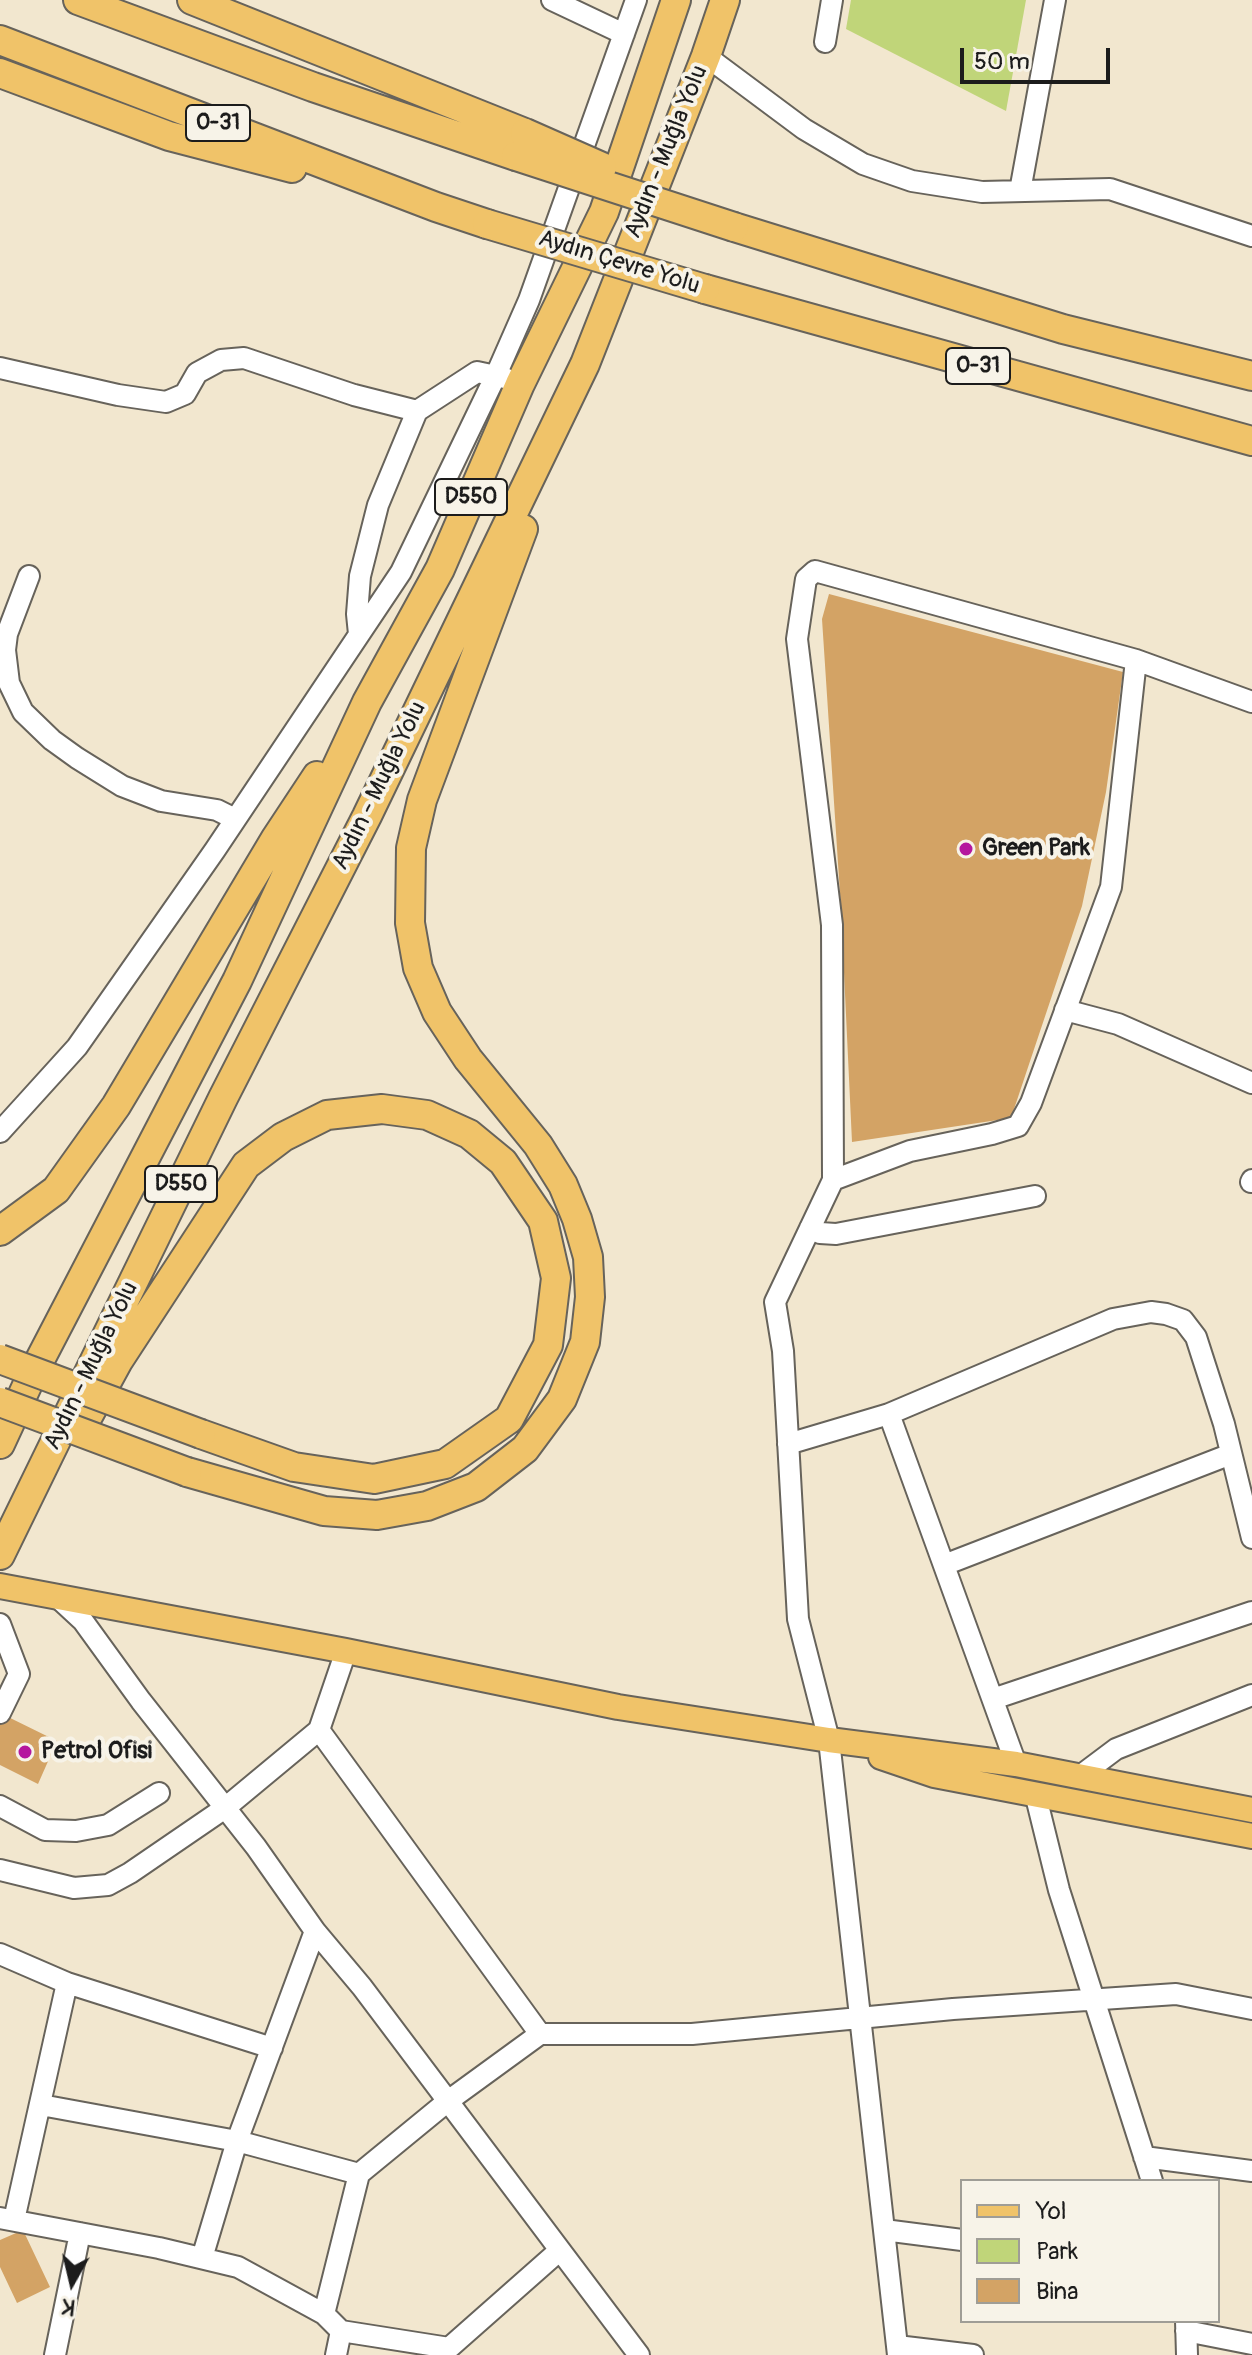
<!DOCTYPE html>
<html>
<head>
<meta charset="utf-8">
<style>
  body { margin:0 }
  #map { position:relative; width:1252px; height:2355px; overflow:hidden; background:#f2e7cf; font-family:Pangolin,sans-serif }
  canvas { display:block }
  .legend { position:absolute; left:960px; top:2179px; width:260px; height:144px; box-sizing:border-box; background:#f7f3e8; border:2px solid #9f9d96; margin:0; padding:10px 14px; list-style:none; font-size:24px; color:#1c1c1c }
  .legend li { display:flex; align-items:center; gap:16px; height:40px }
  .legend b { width:40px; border:2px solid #9f9d96 }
  .north { position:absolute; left:32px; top:2243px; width:80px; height:80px; -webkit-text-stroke:6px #f7f3e8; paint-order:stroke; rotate:188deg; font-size:22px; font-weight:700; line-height:32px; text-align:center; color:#1c1c1c }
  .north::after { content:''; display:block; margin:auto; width:28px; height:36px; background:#1c1c1c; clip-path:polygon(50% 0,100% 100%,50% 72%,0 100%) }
  .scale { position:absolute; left:960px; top:48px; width:150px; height:36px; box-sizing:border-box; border:4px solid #1c1c1c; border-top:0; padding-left:10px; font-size:24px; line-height:28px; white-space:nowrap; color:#1c1c1c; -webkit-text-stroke:6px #f7f3e8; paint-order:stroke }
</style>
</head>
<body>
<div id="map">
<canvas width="1252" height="2355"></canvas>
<ul class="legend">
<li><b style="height:10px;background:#f0c369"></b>Yol</li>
<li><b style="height:22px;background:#c0d579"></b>Park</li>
<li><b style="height:22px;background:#d3a365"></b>Bina</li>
</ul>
<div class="north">K</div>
<div class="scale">50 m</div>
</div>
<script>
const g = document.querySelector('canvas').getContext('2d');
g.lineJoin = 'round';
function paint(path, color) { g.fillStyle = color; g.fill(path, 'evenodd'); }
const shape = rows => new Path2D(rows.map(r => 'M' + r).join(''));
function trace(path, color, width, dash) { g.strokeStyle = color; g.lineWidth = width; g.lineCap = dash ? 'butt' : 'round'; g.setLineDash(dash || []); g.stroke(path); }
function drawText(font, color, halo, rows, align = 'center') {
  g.font = font + ' Pangolin,sans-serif'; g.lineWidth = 8; g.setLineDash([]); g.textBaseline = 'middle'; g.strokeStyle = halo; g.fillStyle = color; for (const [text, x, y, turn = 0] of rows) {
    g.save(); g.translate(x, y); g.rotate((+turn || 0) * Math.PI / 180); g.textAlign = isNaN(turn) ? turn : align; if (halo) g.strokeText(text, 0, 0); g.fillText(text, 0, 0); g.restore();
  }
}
const green = shape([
  [851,0,1026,0,1006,111,846,29]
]);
const building = shape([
  [829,594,1123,672,1106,792,1082,906,1011,1118,852,1142,841,909,822,619],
  [0,1713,57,1741,38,1784,0,1765],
  [23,2230,50,2287,17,2303,0,2267,0,2240]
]);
const minor = shape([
  [552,0,624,34],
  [825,42,832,0],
  [706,56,804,129,863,164,912,181,982,192,1110,189,1252,236],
  [1020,191,1055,0],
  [0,368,118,395,166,402,185,394,197,373,221,360,244,358,354,395,417,411,477,372,505,378],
  [29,576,7,634,5,650,9,683,23,712,52,740,77,758,122,786,161,801,217,810,235,819],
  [359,634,357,614,360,576,378,505,417,411],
  [1065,1010,1118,1024,1252,1083],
  [0,1132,77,1047,215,850,401,572,496,375,529,300,636,0],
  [833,1180,832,925,797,639,806,579,815,571,1136,660,1252,702],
  [1251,1182,1252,1180],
  [810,1228,820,1233,836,1234,1035,1196],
  [788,1444,889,1414],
  [944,1565,1231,1454],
  [56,1596,83,1621,141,1701,256,1847,315,1931,362,1987,639,2355],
  [0,1624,19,1674,0,1713],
  [993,1699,1252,1612],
  [319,1730,540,2034],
  [1016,1764,889,1414,1113,1319,1151,1312,1166,1314,1183,1320,1196,1337,1224,1424,1252,1538],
  [1080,1776,1116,1749,1252,1695],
  [1035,1793,1059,1890,1152,2181],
  [0,1806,45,1830,76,1831,108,1825,159,1793],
  [0,1870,74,1888,108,1885,130,1873,225,1808,319,1730,346,1651],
  [0,1954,67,1983,272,2048],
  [41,2105,237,2141,315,1931],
  [1144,2157,1252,2171],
  [0,2218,159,2248,238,2267,324,2314],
  [14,2220,67,1983],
  [884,2230,962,2240],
  [202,2258,237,2141,359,2174],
  [1186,2321,1187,2355],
  [341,2331,449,2348,560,2250],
  [1186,2331,1252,2344],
  [897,2346,973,2355],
  [55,2355,80,2233],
  [336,2355,341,2331,324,2314,359,2174,448,2101,540,2034,692,2034,953,2009,1176,1994,1252,2009],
  [898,2355,829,1740,798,1619,783,1351,775,1302,833,1180,910,1151,992,1134,1018,1126,1031,1103,1111,887,1136,660]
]);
const major = shape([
  [0,1586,346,1651,618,1707,829,1740,1016,1764,1252,1810],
  [881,1757,934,1775,1252,1836]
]);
const highway = shape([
  [78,0,313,87,516,156],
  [192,0,525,133],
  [0,40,436,207,487,224],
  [0,73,169,136,292,168],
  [734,227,1063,329,1252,376],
  [705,289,1252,441],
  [0,1231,56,1190,116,1106,276,838,317,776],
  [88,1416,118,1361,246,1165,283,1137,327,1115,382,1109,427,1115,469,1134,503,1162,543,1221,556,1278,548,1345,509,1419,445,1464,374,1479,294,1467,201,1434],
  [0,1444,31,1377,237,981,367,702,440,569,520,384,604,212,676,0],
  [187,1472,324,1511,377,1515,427,1506,476,1487,525,1449,562,1399,585,1342,590,1297,588,1257,577,1219,563,1185,538,1145,468,1059,437,1012,418,968,410,923,411,848,422,800,523,529],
  [0,1555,223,1098,367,816,585,364,706,56,725,0]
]);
const highwayBridge = shape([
  [525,133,602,167],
  [516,156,734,227],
  [487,224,705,289],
  [0,1359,201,1434],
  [0,1402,187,1472]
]);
const markers = [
  [966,849,8,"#b5179e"],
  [25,1752,8,"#b5179e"]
];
const shields = [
  [218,123,64],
  [978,366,64],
  [471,497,72],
  [181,1184,72]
];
const shieldNames = [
  ["O-31",218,123],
  ["O-31",978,366],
  ["D550",471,497],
  ["D550",181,1184]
];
const streetNames = [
  ["Aydın - Muğla Yolu",667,152,-68],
  ["Aydın Çevre Yolu",619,263,17],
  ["Aydın - Muğla Yolu",380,786,-64],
  ["Aydın - Muğla Yolu",92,1366,-64]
];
const poiNames = [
  ["Green Park",982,849],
  ["Petrol Ofisi",41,1752]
];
paint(green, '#c0d579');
paint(building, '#d3a365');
trace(minor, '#67635b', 24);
trace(major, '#67635b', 28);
trace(highway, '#67635b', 32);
trace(minor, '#fff', 20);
trace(major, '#f0c369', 24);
trace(highway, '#f0c369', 28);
trace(highwayBridge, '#67635b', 32, []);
trace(highwayBridge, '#f0c369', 28);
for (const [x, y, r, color] of markers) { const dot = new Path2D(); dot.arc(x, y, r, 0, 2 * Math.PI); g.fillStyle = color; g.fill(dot); trace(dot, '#f7f3e8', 3); }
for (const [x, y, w] of shields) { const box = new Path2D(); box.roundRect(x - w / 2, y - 18, w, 36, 6); g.fillStyle = '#f7f3e8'; g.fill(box); trace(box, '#1c1c1c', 2); }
drawText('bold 22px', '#1c1c1c', null, shieldNames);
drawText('24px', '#1c1c1c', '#f7f3e8', streetNames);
drawText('bold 24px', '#1c1c1c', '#f7f3e8', poiNames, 'left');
</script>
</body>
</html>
